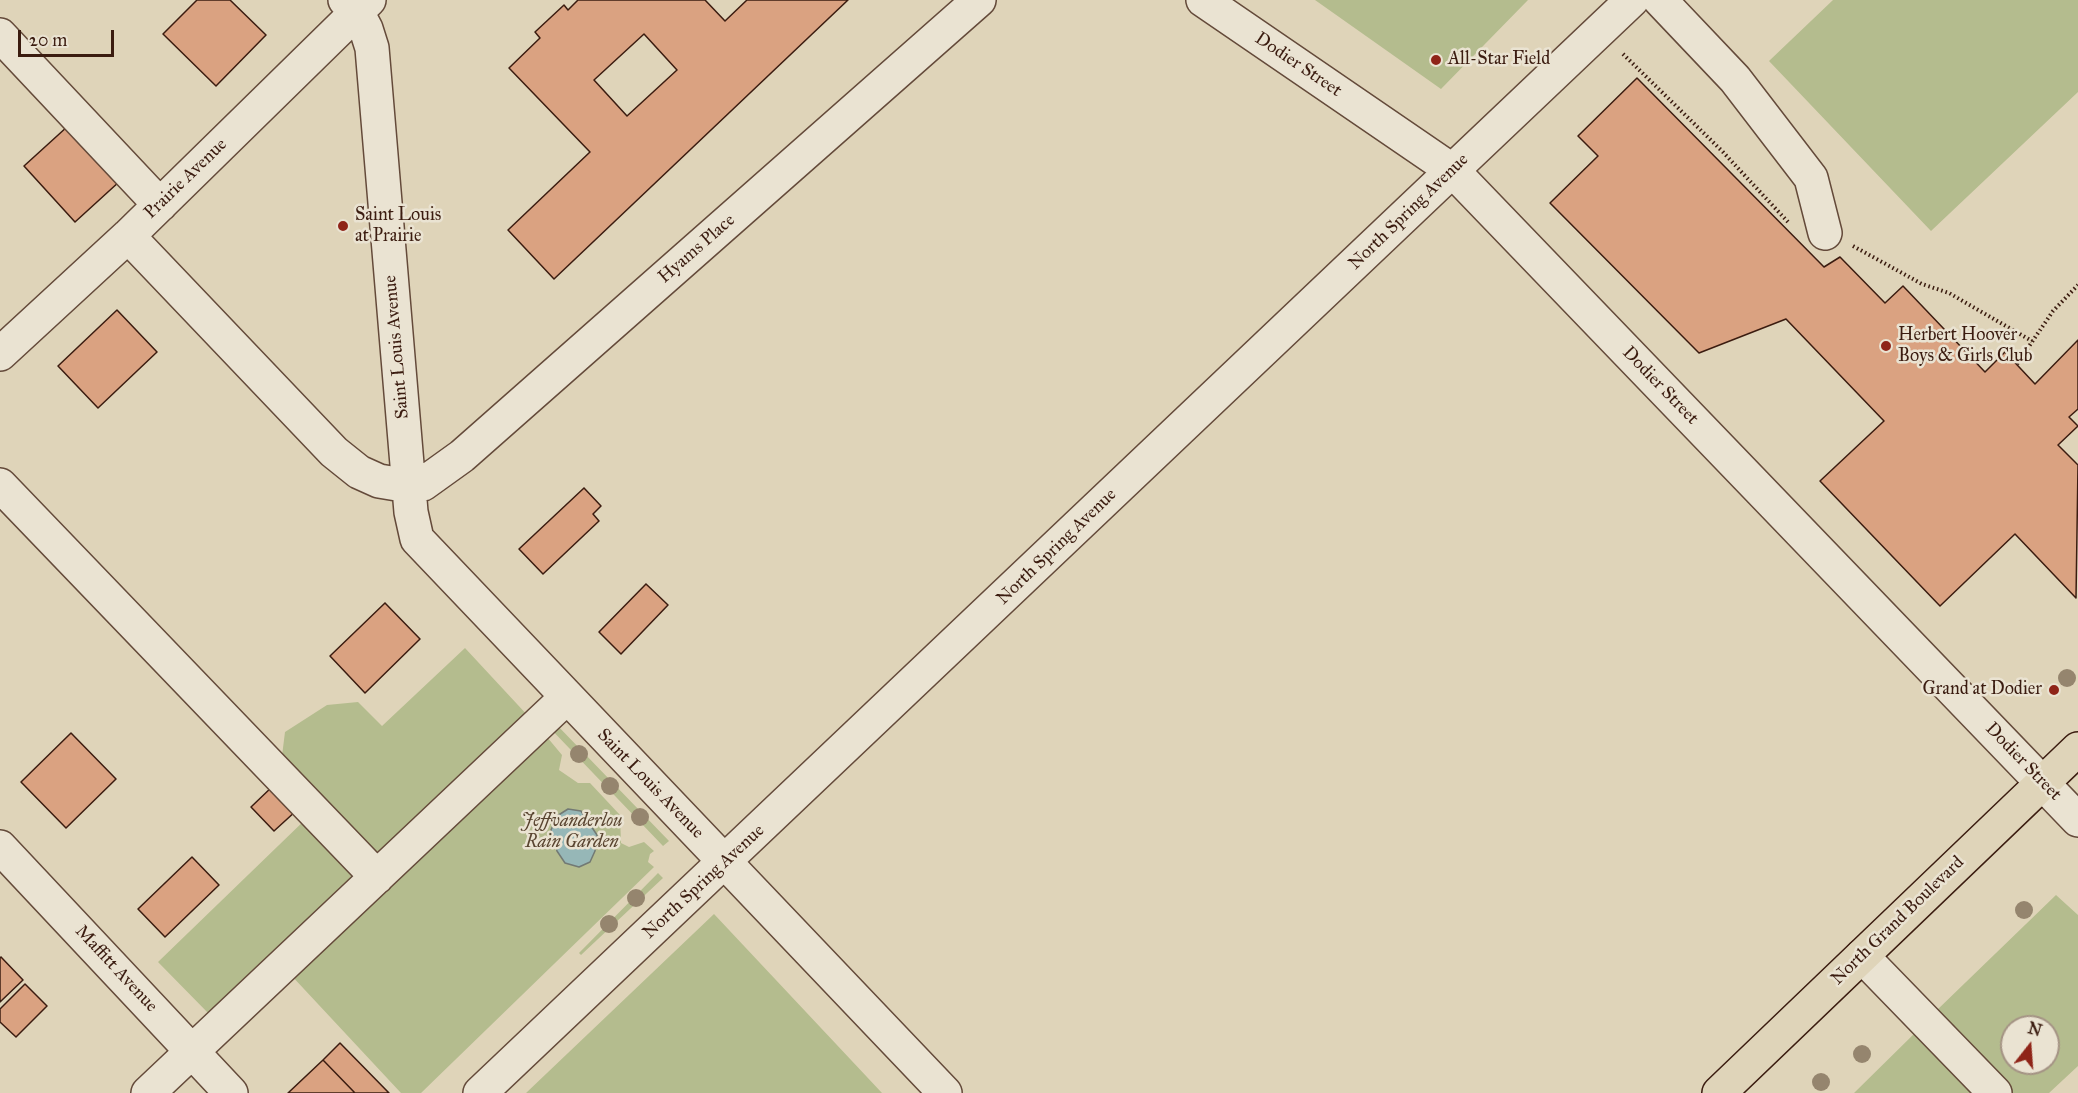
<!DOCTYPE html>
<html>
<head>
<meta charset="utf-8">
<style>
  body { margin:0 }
  #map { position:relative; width:2078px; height:1093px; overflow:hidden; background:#dfd4b9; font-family:"IM FELL Great Primer",serif }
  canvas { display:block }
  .north { position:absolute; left:2000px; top:1015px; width:60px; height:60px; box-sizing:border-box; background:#eae3d2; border:2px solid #a49384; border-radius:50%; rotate:17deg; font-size:16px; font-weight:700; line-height:24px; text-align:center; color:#3b1c10 }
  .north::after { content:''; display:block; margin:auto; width:21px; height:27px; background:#8f2418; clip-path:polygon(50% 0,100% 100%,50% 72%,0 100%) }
  .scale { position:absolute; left:18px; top:30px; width:96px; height:27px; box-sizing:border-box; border:3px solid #3b1c10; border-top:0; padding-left:8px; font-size:18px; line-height:21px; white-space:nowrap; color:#3b1c10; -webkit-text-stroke:4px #eae3d2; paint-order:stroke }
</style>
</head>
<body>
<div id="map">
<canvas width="2078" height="1093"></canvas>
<div class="north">N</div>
<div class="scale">20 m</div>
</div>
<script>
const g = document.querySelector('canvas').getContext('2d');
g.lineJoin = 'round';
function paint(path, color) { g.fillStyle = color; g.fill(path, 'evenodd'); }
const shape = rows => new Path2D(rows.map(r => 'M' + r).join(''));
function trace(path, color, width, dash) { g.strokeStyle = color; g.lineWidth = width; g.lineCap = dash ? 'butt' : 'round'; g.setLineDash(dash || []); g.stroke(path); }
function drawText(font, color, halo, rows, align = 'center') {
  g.font = font + ' "IM FELL Great Primer",serif'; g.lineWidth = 5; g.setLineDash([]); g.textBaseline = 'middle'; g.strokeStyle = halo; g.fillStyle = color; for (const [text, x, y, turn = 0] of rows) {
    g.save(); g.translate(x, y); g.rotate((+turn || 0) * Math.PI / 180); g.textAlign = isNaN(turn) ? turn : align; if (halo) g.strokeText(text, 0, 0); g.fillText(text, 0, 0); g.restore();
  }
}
const green = shape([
  [1315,0,1528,0,1441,89],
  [1833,0,2078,0,2078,92,1931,231,1769,61],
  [465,648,530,718,390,850,376,852,363,845,282,756,285,732,327,705,358,702,382,726],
  [554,722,669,841,663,846,547,725],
  [542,731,562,755,559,770,578,783,590,783,620,815,621,843,629,847,644,842,654,851,650,854,648,862,654,867,421,1093,401,1093,290,974],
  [309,816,358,882,211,1016,158,962],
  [658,873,663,878,581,955,579,953],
  [2056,895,2078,915,2078,1066,2049,1093,2012,1093,1936,1011],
  [2012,1027,2048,1027,2048,1063,2012,1063],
  [714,914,882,1093,526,1093],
  [1918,1030,1977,1093,1854,1093]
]);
const water = shape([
  [568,809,581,811,597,835,595,851,590,862,579,867,565,863,557,851,551,830,557,816,568,809]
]);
const building = shape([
  [197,0,230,0,266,35,216,86,163,34,197,0],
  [578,0,705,0,725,21,747,0,848,0,554,279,508,230,590,152,509,68,540,38,535,32,564,5,568,10,578,0],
  [644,34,677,70,627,116,594,80,644,34],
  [1637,78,1824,267,1840,257,1885,303,1903,286,1985,372,2005,352,2035,384,2078,340,2078,409,2069,417,2078,426,2058,445,2078,465,2076,598,2015,534,1940,606,1820,481,1884,421,1786,319,1699,353,1550,203,1598,156,1578,136,1637,78],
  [68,126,120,181,75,222,24,166,68,126],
  [117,310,157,352,98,408,58,366,117,310],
  [584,488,601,506,593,514,599,521,543,574,519,549,584,488],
  [646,584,668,605,621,654,599,632,646,584],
  [385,603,420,639,365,693,330,656,385,603],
  [71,733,116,779,66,828,21,782,71,733],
  [274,785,297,810,274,831,251,807,274,785],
  [192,857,219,885,165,937,138,909,192,857],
  [1,957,23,980,0,1002,0,958,1,957],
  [25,984,47,1006,16,1037,0,1022,0,1009,25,984],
  [340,1043,389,1093,355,1093,323,1060,340,1043],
  [323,1060,355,1093,288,1093,323,1060]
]);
const path = shape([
  [1623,54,1722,151,1788,222],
  [1853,246,1922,284,1949,293,2032,341],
  [2017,364,2053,311,2078,285]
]);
const minor = shape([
  [345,0,357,12,366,29,372,48,411,512,417,539,945,1093],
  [1203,0,1453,171,2078,820],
  [1660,0,1735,79,1811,178,1825,233],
  [0,35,160,205],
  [128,236,334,452,359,472,379,481,409,486,423,484,462,456,979,0],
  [0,354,128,236,369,0],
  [0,485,377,877],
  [0,847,231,1093],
  [1862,956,1995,1093],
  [148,1093,567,697],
  [480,1093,1632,0]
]);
const major = shape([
  [1719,1093,2078,749]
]);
const trees = [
  [2067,678],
  [579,754],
  [610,786],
  [640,817],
  [636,898],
  [2024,910],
  [609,924],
  [1862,1054],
  [1821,1082]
];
const markers = [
  [1436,60,6,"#8f2418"],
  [343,226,6,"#8f2418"],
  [1886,346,6,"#8f2418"],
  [2054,690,6,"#8f2418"]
];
const poiNames = [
  ["All-Star Field",1448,60],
  ["Saint Louis",355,216],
  ["at Prairie",355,237],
  ["Herbert Hoover",1898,336],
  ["Boys & Girls Club",1898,357],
  ["Grand at Dodier",2042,690,"right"]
];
const streetNames = [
  ["Dodier Street",1298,65,34],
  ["Prairie Avenue",186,179,-44],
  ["North Spring Avenue",1409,212,-44],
  ["Hyams Place",697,249,-41],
  ["Saint Louis Avenue",397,347,-95],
  ["Dodier Street",1660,386,46],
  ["North Spring Avenue",1057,547,-44],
  ["Dodier Street",2023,762,46],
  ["Saint Louis Avenue",650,784,46],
  ["North Spring Avenue",704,882,-43],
  ["North Grand Boulevard",1898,921,-44],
  ["Maffitt Avenue",116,969,47]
];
const parkNames = [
  ["Jeffvanderlou",572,822],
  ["Rain Garden",572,843]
];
paint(green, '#b4bc8e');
paint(water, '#96b7b7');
trace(water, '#727974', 1.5);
paint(building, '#daa281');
trace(building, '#3b1c10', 1.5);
trace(minor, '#644a3a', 36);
trace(major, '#3b1c10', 36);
trace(path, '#3b1c10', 4, [1.5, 3]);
trace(minor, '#eae3d2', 33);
trace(major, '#dfd4b9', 33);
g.fillStyle = '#95856e';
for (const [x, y] of trees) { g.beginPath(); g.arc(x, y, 9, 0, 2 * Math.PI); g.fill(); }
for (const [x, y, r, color] of markers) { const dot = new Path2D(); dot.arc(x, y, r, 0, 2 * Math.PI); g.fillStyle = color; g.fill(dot); trace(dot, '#eae3d2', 2); }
drawText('18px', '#3b1c10', '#eae3d2', poiNames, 'left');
drawText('18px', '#3b1c10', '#eae3d2', streetNames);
drawText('italic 18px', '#594430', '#eae3d2', parkNames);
</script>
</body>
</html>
